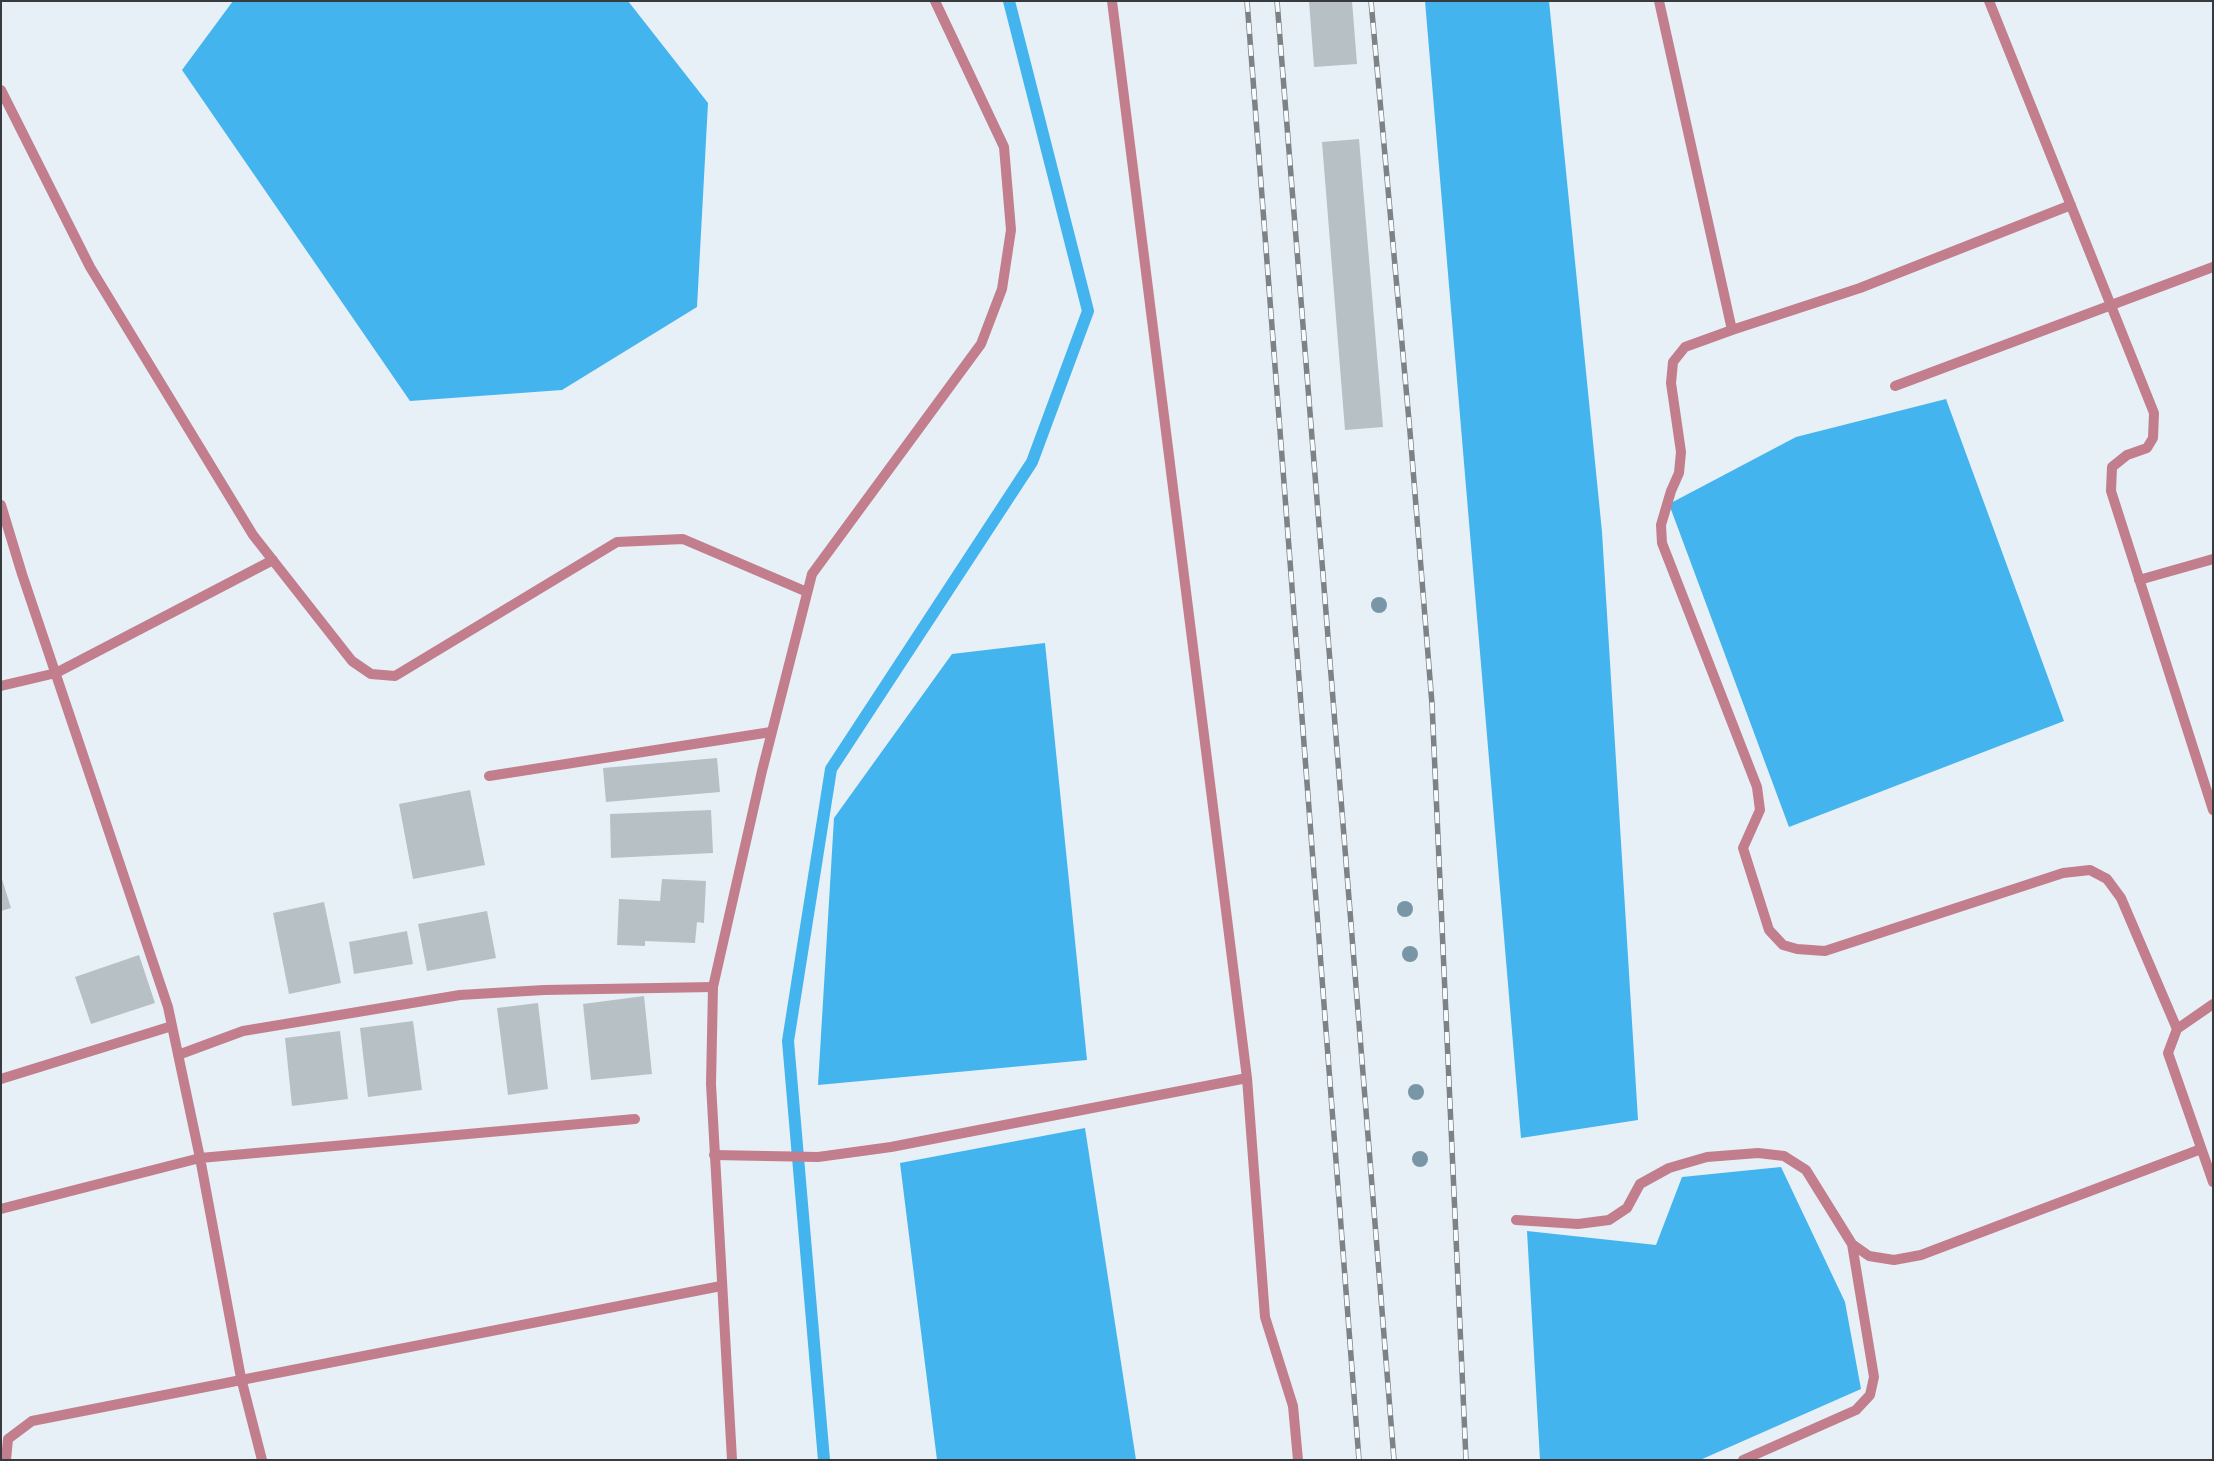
<!DOCTYPE html>
<html>
<head>
<meta charset="utf-8">
<style>
  body { margin:0 }
  #map { position:relative; width:2214px; height:1461px; overflow:hidden; background:#e6f0f6; font-family:"PT Sans Narrow",sans-serif }
  canvas { display:block }
  .frame { position:absolute; inset:0; border:2px solid #373b3d; pointer-events:none }
</style>
</head>
<body>
<div id="map">
<canvas width="2214" height="1461"></canvas>
<div class="frame"></div>
</div>
<script>
const g = document.querySelector('canvas').getContext('2d');
g.lineJoin = 'round';
function paint(path, color) { g.fillStyle = color; g.fill(path, 'evenodd'); }
const shape = rows => new Path2D(rows.map(r => 'M' + r).join(''));
function trace(path, color, width, dash) { g.strokeStyle = color; g.lineWidth = width; g.lineCap = dash ? 'butt' : 'round'; g.setLineDash(dash || []); g.stroke(path); }
const water = shape([
  [233,1,628,1,708,103,697,307,562,390,410,401,182,70],
  [1425,1,1549,1,1602,532,1638,1120,1521,1138],
  [1946,399,2064,721,1789,827,1669,504,1796,437],
  [1045,643,1087,1060,818,1085,834,818,952,654],
  [1085,1128,1136,1460,937,1460,900,1163],
  [1781,1167,1845,1302,1861,1389,1700,1460,1540,1460,1527,1231,1656,1245,1682,1177]
]);
const stream = shape([
  [824,1460,788,1041,831,769,1032,462,1088,311,1009,1]
]);
const building = shape([
  [1309,1,1352,1,1357,64,1314,67],
  [1359,139,1383,427,1345,430,1322,142],
  [717,758,720,792,606,802,603,768],
  [470,790,485,865,413,879,399,804],
  [711,810,713,853,611,858,610,814],
  [1,876,11,908,1,911],
  [662,879,706,881,704,923,697,922,695,943,645,941,645,946,617,945,619,899,660,901],
  [324,902,341,983,289,994,273,913],
  [487,911,496,958,427,971,418,924],
  [407,931,413,964,354,974,349,942],
  [139,955,155,1003,91,1024,75,977],
  [644,996,652,1074,591,1080,583,1004],
  [538,1003,548,1089,508,1095,497,1008],
  [413,1021,422,1090,368,1097,360,1028],
  [340,1031,348,1099,292,1106,285,1038]
]);
const minor = shape([
  [1112,1,1247,1078,1265,1317,1293,1406,1298,1460],
  [1659,1,1732,330],
  [1989,1,2154,413,2153,438,2147,448,2127,455,2112,467,2111,491,2213,810],
  [1,90,90,267,253,535,352,661,371,674,395,676,617,542,683,539,807,592],
  [2071,205,1860,288,1732,330,1685,347,1673,362,1671,383,1681,452,1679,473,1671,491,1661,525,1662,543,1757,787,1760,810,1743,848,1769,930,1783,945,1797,949,1825,951,2063,873,2090,870,2107,879,2121,898,2177,1029],
  [1895,386,2213,267],
  [1,505,22,574,168,1007,200,1158,241,1378,262,1460],
  [2139,580,2213,559],
  [1,686,56,673,273,560],
  [489,776,771,732],
  [2213,1004,2177,1029,2168,1053,2213,1182],
  [178,1055,243,1031,460,995,544,990,713,987],
  [1,1079,172,1026],
  [714,1155,818,1157,891,1147,1247,1078],
  [1,1209,200,1158,635,1119],
  [1516,1220,1578,1224,1609,1220,1627,1208,1640,1184,1669,1168,1707,1157,1758,1153,1784,1156,1806,1170,1852,1244,1869,1256,1894,1260,1921,1255,2201,1149],
  [6,1460,8,1439,32,1421,721,1286],
  [1743,1460,1856,1410,1870,1395,1874,1377,1852,1244]
]);
const tertiary = shape([
  [732,1460,711,1084,713,987,762,771,812,574,981,344,1002,289,1011,230,1004,147,935,1]
]);
const rail = shape([
  [1247,1,1359,1460],
  [1277,1,1394,1460],
  [1371,1,1410,432,1432,704,1466,1460]
]);
const trees = [
  [1379,605],
  [1405,909],
  [1410,954],
  [1416,1092],
  [1420,1159]
];
paint(water, '#44b4ee');
trace(stream, '#44b4ee', 12);
paint(building, '#b7c0c5');
trace(minor, '#c27e8c', 10);
trace(tertiary, '#c27e8c', 10);
trace(rail, '#7c8286', 5.5);
trace(rail, '#f8fcff', 4, [11]);
g.fillStyle = '#7996a6';
for (const [x, y] of trees) { g.beginPath(); g.arc(x, y, 8, 0, 2 * Math.PI); g.fill(); }
</script>
</body>
</html>
